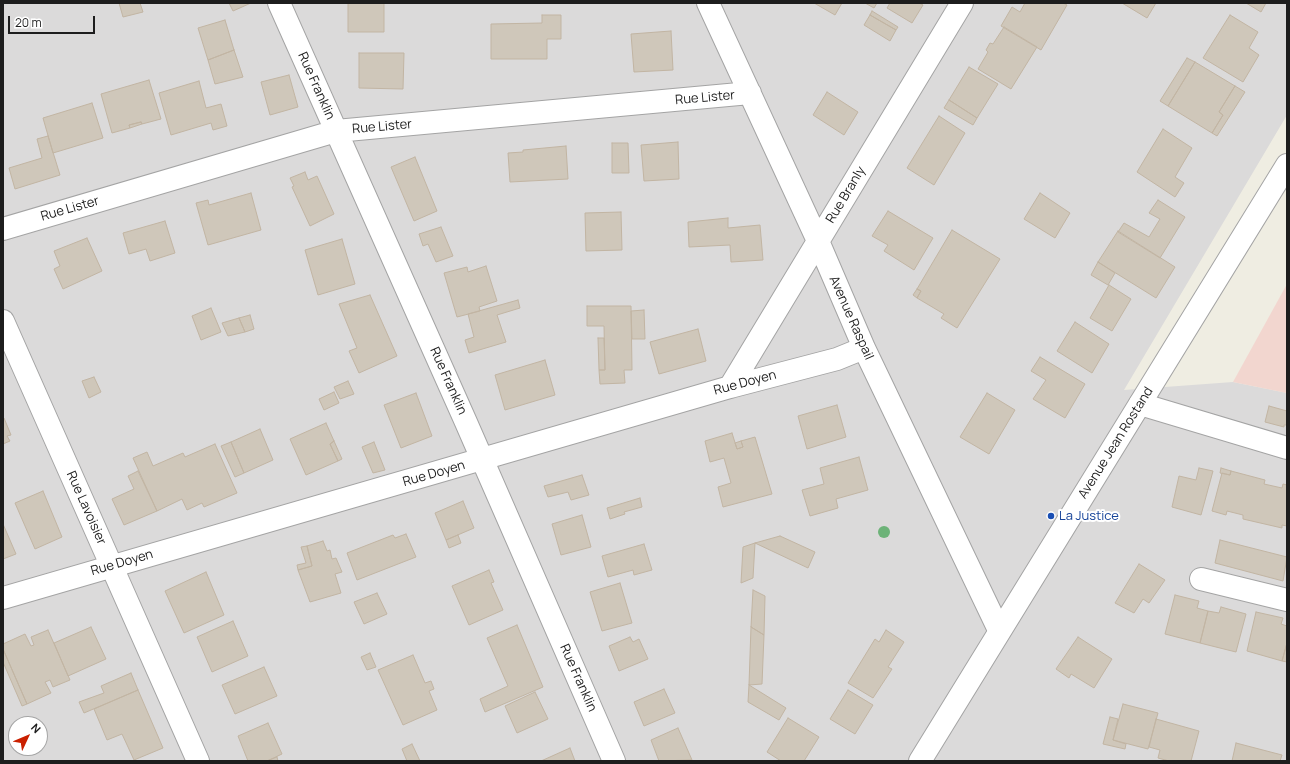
<!DOCTYPE html>
<html>
<head>
<meta charset="utf-8">
<style>
  body { margin:0 }
  #map { position:relative; width:1290px; height:764px; overflow:hidden; background:#efede2; font-family:Manrope,sans-serif }
  canvas { display:block }
  .frame { position:absolute; inset:0; border:4px solid #1d1d1d; pointer-events:none }
  .north { position:absolute; left:8px; top:716px; width:40px; height:40px; box-sizing:border-box; background:#fff; border:1px solid #a5a5a5; border-radius:50%; rotate:46deg; font-size:11px; font-weight:700; line-height:16px; text-align:center; color:#1d1d1d }
  .north::after { content:''; display:block; margin:auto; width:14px; height:18px; background:#ca2000; clip-path:polygon(50% 0,100% 100%,50% 72%,0 100%) }
  .scale { position:absolute; left:8px; top:16px; width:87px; height:18px; box-sizing:border-box; border:2px solid #1d1d1d; border-top:0; padding-left:5px; font-size:12px; line-height:14px; white-space:nowrap; color:#1d1d1d; -webkit-text-stroke:3px #fff; paint-order:stroke }
</style>
</head>
<body>
<div id="map">
<canvas width="1290" height="764"></canvas>
<div class="frame"></div>
<div class="north">N</div>
<div class="scale">20 m</div>
</div>
<script>
const g = document.querySelector('canvas').getContext('2d');
g.lineJoin = 'round';
function paint(path, color) { g.fillStyle = color; g.fill(path, 'evenodd'); }
const shape = rows => new Path2D(rows.map(r => 'M' + r).join(''));
function trace(path, color, width, dash) { g.strokeStyle = color; g.lineWidth = width; g.lineCap = dash ? 'butt' : 'round'; g.setLineDash(dash || []); g.stroke(path); }
function drawText(font, color, halo, rows, align = 'center') {
  g.font = font + ' Manrope,sans-serif'; g.lineWidth = 4; g.setLineDash([]); g.textBaseline = 'middle'; g.strokeStyle = halo; g.fillStyle = color; for (const [text, x, y, turn = 0] of rows) {
    g.save(); g.translate(x, y); g.rotate((+turn || 0) * Math.PI / 180); g.textAlign = isNaN(turn) ? turn : align; if (halo) g.strokeText(text, 0, 0); g.fillText(text, 0, 0); g.restore();
  }
}
const residential = shape([
  [3,3,1287,3,1287,115,1124,390,1233,382,1287,393,1287,761,3,761],
  [16,724,40,724,40,748,16,748]
]);
const commercial = shape([
  [1287,284,1287,393,1233,382]
]);
const building = shape([
  [119,3,140,3,143,12,123,17,119,3],
  [229,3,251,3,233,11,229,3],
  [348,3,384,3,384,32,348,32,348,3],
  [814,3,842,3,835,15,814,3],
  [865,3,877,3,874,8,865,3],
  [890,3,919,3,923,5,912,23,887,8,890,3],
  [1025,3,1063,3,1067,5,1041,50,1001,26,1012,7,1020,12,1025,3],
  [1122,3,1156,3,1147,18,1122,3],
  [1246,3,1266,3,1261,12,1246,3],
  [872,11,898,27,896,30,870,15,872,11],
  [542,15,561,15,561,39,547,39,547,59,491,59,491,24,542,23,542,15],
  [870,15,896,30,890,41,864,25,870,15],
  [1230,15,1258,32,1249,48,1259,55,1243,82,1203,58,1230,15],
  [225,20,234,50,208,60,198,28,225,20],
  [1004,27,1037,47,1011,89,978,69,988,52,986,50,990,43,993,44,1004,27],
  [671,31,673,70,634,72,631,34,671,31],
  [234,50,243,77,215,84,208,60,234,50],
  [359,53,404,53,403,89,359,88,359,53],
  [1187,58,1195,62,1168,106,1160,101,1187,58],
  [1195,62,1235,86,1219,112,1223,115,1212,133,1168,106,1195,62],
  [969,67,998,84,977,118,949,100,969,67],
  [289,75,298,107,270,115,261,82,289,75],
  [149,80,161,119,142,124,141,122,129,125,130,128,112,133,101,94,149,80],
  [199,81,206,108,221,104,227,126,213,130,211,123,171,135,159,93,199,81],
  [1235,86,1245,92,1217,136,1212,133,1223,115,1219,112,1235,86],
  [827,92,858,112,844,135,813,115,827,92],
  [949,100,977,118,973,125,944,108,949,100],
  [92,103,103,138,53,153,43,118,92,103],
  [939,116,965,133,934,185,907,168,939,116],
  [141,122,142,124,130,128,129,125,141,122],
  [1163,129,1192,148,1175,177,1184,183,1175,197,1137,172,1163,129],
  [48,136,60,175,15,189,9,168,42,158,37,139,48,136],
  [678,142,679,179,644,181,641,145,678,142],
  [612,143,628,143,629,173,612,173,612,143],
  [566,146,568,179,510,182,508,153,523,152,523,150,566,146],
  [415,157,437,211,414,221,391,167,415,157],
  [305,172,308,180,317,176,334,214,310,226,292,187,294,186,290,178,305,172],
  [251,193,261,230,208,245,196,203,208,200,209,205,251,193],
  [1040,193,1070,213,1055,238,1024,219,1040,193],
  [1158,200,1185,217,1160,258,1118,232,1124,223,1149,237,1160,219,1149,213,1158,200],
  [888,211,933,238,914,270,884,251,888,245,872,236,888,211],
  [621,212,622,250,586,251,585,213,621,212],
  [728,218,728,228,760,225,763,260,731,262,730,245,689,247,688,222,728,218],
  [165,221,175,253,150,261,146,249,129,254,123,233,165,221],
  [441,227,453,256,436,262,428,244,423,246,419,234,441,227],
  [952,230,1000,259,957,328,941,318,944,314,917,298,921,291,917,289,952,230],
  [1118,231,1175,267,1156,298,1098,262,1118,231],
  [87,238,102,271,63,289,54,269,60,266,54,251,87,238],
  [342,239,355,284,318,295,305,250,342,239],
  [1098,262,1115,273,1108,285,1091,275,1098,262],
  [486,266,497,301,479,307,480,311,457,317,444,273,467,267,468,272,486,266],
  [1109,285,1131,299,1112,331,1090,318,1109,285],
  [917,289,921,291,917,298,913,295,917,289],
  [370,295,397,356,359,373,349,351,357,348,339,304,370,295],
  [518,300,520,308,497,315,506,342,469,353,465,340,474,337,468,314,518,300],
  [587,306,631,306,632,370,624,370,625,383,600,384,599,370,605,370,604,326,587,326,587,306],
  [211,308,221,332,201,340,192,316,211,308],
  [644,310,645,339,632,339,631,311,644,310],
  [250,315,254,329,245,332,239,318,250,315],
  [239,318,245,332,228,336,222,323,239,318],
  [1075,322,1109,344,1092,373,1057,351,1075,322],
  [698,329,706,361,659,374,650,342,698,329],
  [598,338,604,338,605,370,599,370,598,338],
  [1040,357,1085,384,1065,418,1033,399,1046,380,1031,371,1040,357],
  [545,360,555,395,505,410,495,375,545,360],
  [94,377,101,392,89,398,82,381,94,377],
  [348,381,354,394,340,399,334,387,348,381],
  [334,392,339,403,324,410,319,399,334,392],
  [416,393,432,436,401,448,384,405,416,393],
  [987,393,1015,410,989,454,960,437,987,393],
  [837,405,846,437,807,449,798,416,837,405],
  [1269,406,1287,411,1287,425,1284,425,1284,427,1265,422,1269,406],
  [3,418,4,418,11,435,7,436,10,441,3,444,3,418],
  [326,423,334,441,330,444,338,461,306,475,290,439,326,423],
  [260,429,273,460,244,473,231,442,260,429],
  [732,433,737,449,743,447,741,441,755,437,772,494,723,507,718,487,731,483,724,458,710,462,705,441,732,433],
  [334,441,342,459,338,461,330,444,334,441],
  [741,441,743,447,737,449,735,443,741,441],
  [231,442,244,473,235,477,221,446,231,442],
  [374,442,385,470,373,473,362,447,374,442],
  [215,444,237,493,204,507,202,503,187,510,182,499,157,511,133,458,147,452,153,466,183,453,185,457,215,444],
  [859,457,868,490,836,499,838,508,810,516,802,490,824,484,820,468,859,457],
  [1199,468,1213,471,1201,515,1172,507,1179,476,1196,480,1199,468],
  [1221,468,1231,471,1230,475,1220,473,1221,468],
  [138,471,157,511,124,525,112,499,134,489,128,476,138,471],
  [1231,471,1265,480,1264,484,1282,488,1283,484,1287,485,1287,526,1282,525,1282,528,1243,519,1243,515,1227,511,1226,515,1212,511,1222,473,1230,475,1231,471],
  [582,475,589,495,571,500,568,492,548,497,544,486,582,475],
  [43,491,62,537,35,549,15,503,43,491],
  [640,498,642,507,624,512,625,514,610,519,607,508,640,498],
  [463,501,474,528,446,540,435,513,463,501],
  [582,515,591,547,561,555,552,524,582,515],
  [3,524,16,554,3,559,3,524],
  [406,534,416,557,357,580,347,553,393,535,395,538,406,534],
  [458,535,461,543,449,548,446,540,458,535],
  [780,536,815,552,808,568,755,543,780,536],
  [1220,540,1287,557,1283,581,1215,563,1220,540],
  [323,541,327,551,330,550,332,559,336,558,342,572,335,574,341,593,310,602,298,570,312,566,307,546,323,541],
  [755,543,753,578,741,583,743,547,755,543],
  [644,544,652,570,634,575,633,570,608,577,602,556,644,544],
  [307,546,312,566,298,570,297,565,306,563,301,547,307,546],
  [1139,564,1165,580,1149,603,1143,599,1134,613,1115,603,1139,564],
  [489,570,494,582,491,583,503,610,469,625,452,586,489,570],
  [206,572,224,615,184,633,165,591,206,572],
  [620,583,632,623,602,631,590,592,620,583],
  [753,590,765,596,764,635,751,627,753,590],
  [377,593,387,614,364,624,354,602,377,593],
  [1175,595,1199,601,1197,608,1208,611,1200,643,1165,634,1175,595],
  [1221,607,1246,614,1236,652,1200,643,1208,611,1219,613,1221,607],
  [1256,612,1283,618,1281,624,1287,626,1287,643,1282,661,1247,651,1256,612],
  [233,621,248,656,212,672,197,637,233,621],
  [517,625,543,687,485,712,480,699,508,686,487,638,517,625],
  [91,627,106,659,68,676,54,643,91,627],
  [751,627,764,635,762,684,749,685,751,627],
  [48,630,70,680,53,687,50,680,45,682,51,693,27,704,3,649,3,644,25,634,31,646,34,645,31,637,48,630],
  [886,630,904,642,888,667,892,669,873,698,848,683,875,639,879,642,886,630],
  [630,637,633,642,639,639,648,659,619,671,609,646,630,637],
  [1078,637,1112,659,1094,688,1071,674,1069,678,1056,669,1078,637],
  [1287,643,1287,662,1282,661,1287,643],
  [3,649,27,704,22,706,3,662,3,649],
  [370,653,376,667,367,670,361,657,370,653],
  [413,655,425,683,431,681,434,689,429,691,437,710,403,725,378,670,413,655],
  [264,667,277,696,235,714,222,685,264,667],
  [131,673,138,690,84,713,79,702,104,693,101,686,131,673],
  [749,685,786,708,779,720,748,702,749,685],
  [664,689,675,713,644,726,634,702,664,689],
  [138,690,163,748,134,760,122,734,107,740,94,709,138,690],
  [848,690,873,705,855,734,830,719,848,690],
  [535,692,548,719,517,733,505,706,535,692],
  [1123,704,1158,713,1148,749,1113,740,1123,704],
  [1110,717,1118,719,1113,740,1126,744,1125,749,1103,744,1110,717],
  [788,718,819,737,804,761,781,761,767,752,788,718],
  [1156,719,1199,731,1191,761,1169,761,1158,758,1160,750,1149,747,1156,719],
  [268,723,282,754,267,761,248,761,238,736,268,723],
  [678,728,692,760,659,761,651,740,678,728],
  [1236,743,1282,755,1280,761,1232,761,1236,743],
  [412,744,420,761,407,761,402,749,412,744],
  [570,748,575,761,541,761,570,748],
  [277,757,278,761,267,761,277,757]
]);
const minor = shape([
  [279,3,465,420,614,761],
  [708,3,818,241,864,348,999,630],
  [3,229,336,131,750,93],
  [3,321,198,761],
  [730,387,962,3],
  [1140,404,1287,448],
  [1201,579,1287,600],
  [3,598,730,387,837,359,864,348]
]);
const tertiary = shape([
  [920,761,1287,165]
]);
const trees = [
  [884,532]
];
const markers = [
  [1051,516,4,"#1a4fb4"]
];
const streetNames = [
  ["Rue Franklin",316,86,66],
  ["Rue Lister",705,98,-5],
  ["Rue Lister",382,127,-5],
  ["Rue Branly",846,195,-59],
  ["Rue Lister",70,209,-16],
  ["Avenue Raspail",851,318,66],
  ["Rue Franklin",448,381,66],
  ["Rue Doyen",745,383,-15],
  ["Avenue Jean Rostand",1116,443,-58],
  ["Rue Doyen",434,474,-16],
  ["Rue Lavoisier",86,508,66],
  ["Rue Doyen",122,563,-16],
  ["Rue Franklin",578,678,66]
];
const transitNames = [
  ["La Justice",1059,516]
];
paint(residential, '#dbdada');
paint(commercial, '#f2d6cf');
paint(building, '#cfc7ba');
trace(building, '#c2b5a3', 1);
trace(minor, '#a4a4a4', 24);
trace(tertiary, '#a4a4a4', 24);
trace(minor, '#fff', 22);
trace(tertiary, '#fff', 22);
g.fillStyle = '#6db378';
for (const [x, y] of trees) { g.beginPath(); g.arc(x, y, 6, 0, 2 * Math.PI); g.fill(); }
for (const [x, y, r, color] of markers) { const dot = new Path2D(); dot.arc(x, y, r, 0, 2 * Math.PI); g.fillStyle = color; g.fill(dot); trace(dot, '#fff', 1.5); }
drawText('13px', '#1d1d1d', '#fff', streetNames);
drawText('13px', '#164399', '#fff', transitNames, 'left');
</script>
</body>
</html>
